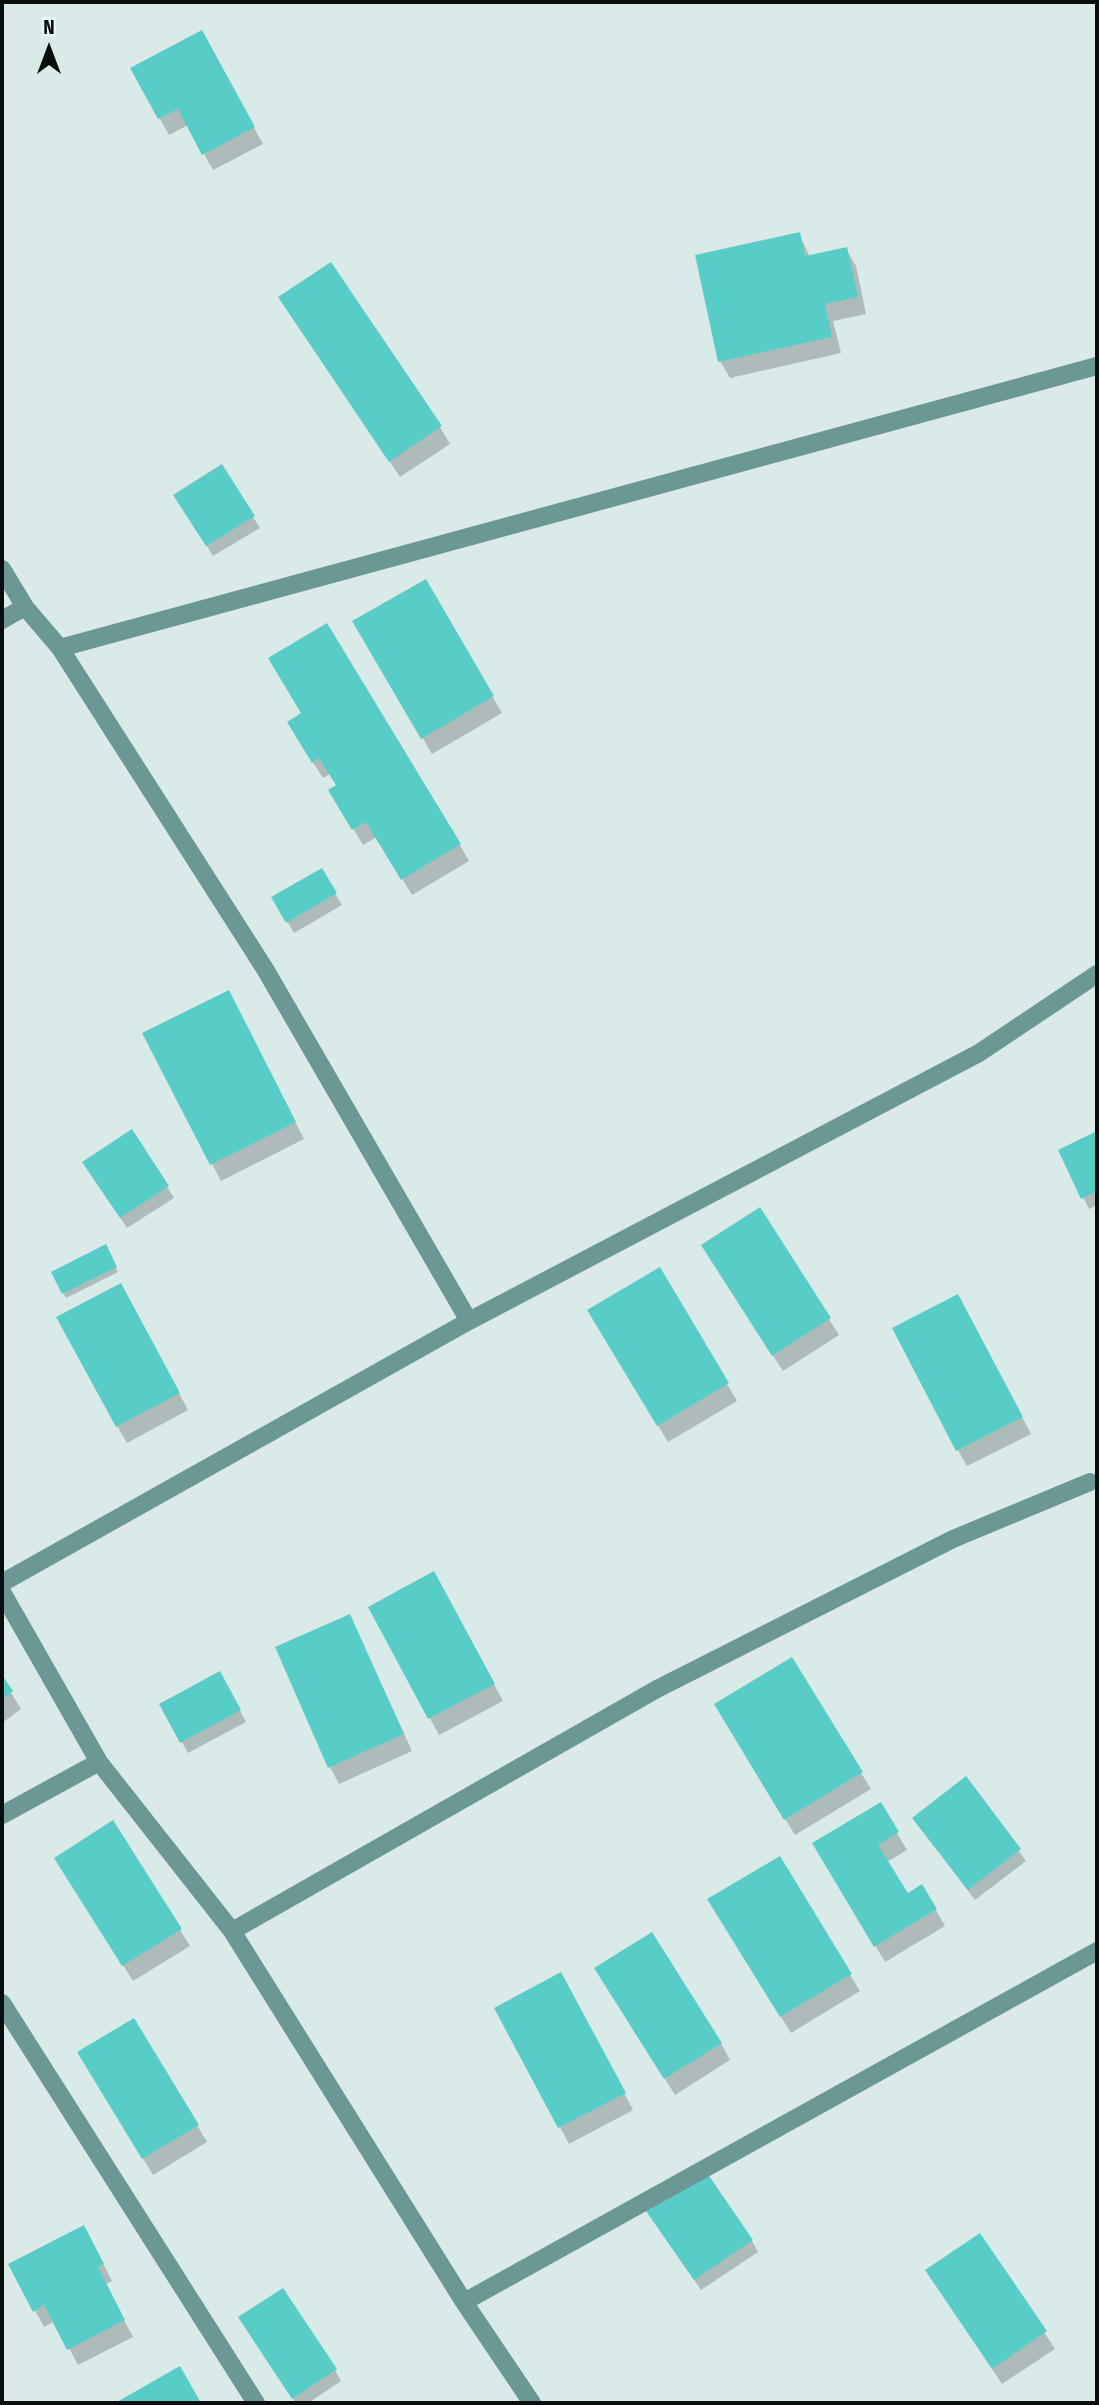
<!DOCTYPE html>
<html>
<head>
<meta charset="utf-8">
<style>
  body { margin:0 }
  #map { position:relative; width:1099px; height:2405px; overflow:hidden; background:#daeae9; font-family:"Fira Sans Condensed",sans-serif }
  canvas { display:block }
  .frame { position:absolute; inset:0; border:4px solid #080d0d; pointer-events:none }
  .north { position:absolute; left:14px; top:14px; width:70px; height:70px; -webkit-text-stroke:5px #e7f7f6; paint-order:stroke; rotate:0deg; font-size:19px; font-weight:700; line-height:28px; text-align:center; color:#080d0d }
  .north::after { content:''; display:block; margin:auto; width:24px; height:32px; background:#080d0d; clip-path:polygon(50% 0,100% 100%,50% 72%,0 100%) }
</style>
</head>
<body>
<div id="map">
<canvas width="1099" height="2405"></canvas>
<div class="frame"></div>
<div class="north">N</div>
</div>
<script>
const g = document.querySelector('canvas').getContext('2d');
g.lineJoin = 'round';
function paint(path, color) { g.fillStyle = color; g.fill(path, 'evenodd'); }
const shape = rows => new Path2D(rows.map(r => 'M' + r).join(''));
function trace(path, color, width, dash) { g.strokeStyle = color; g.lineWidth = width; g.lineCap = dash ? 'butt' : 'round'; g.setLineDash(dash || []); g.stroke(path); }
const shadow = shape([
  [211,49,263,144,213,170,188,125,169,135,133,69],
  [799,234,810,257,846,249,856,266,866,314,833,321,841,353,730,378,720,361],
  [280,298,440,427,450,444,400,477],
  [182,506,253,517,260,528,213,556],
  [425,581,502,713,432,754,355,622],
  [298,739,460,845,469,861,412,895,377,837,363,845,340,807,338,786,330,774,323,778],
  [321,870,342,905,294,933,273,897],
  [238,1009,304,1139,221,1181,145,1034],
  [1097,1133,1097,1205,1089,1209,1060,1151],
  [91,1173,167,1187,174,1198,127,1228],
  [760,1210,839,1335,783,1371,713,1262],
  [105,1246,118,1272,66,1298,53,1273],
  [659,1270,737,1401,668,1442,589,1311],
  [130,1302,188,1410,127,1443,117,1426],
  [967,1312,1031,1434,967,1466,958,1450],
  [443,1590,503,1701,439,1735,370,1608],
  [350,1616,412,1751,339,1784,330,1767,277,1648],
  [220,1674,246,1722,188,1753,161,1705],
  [2,1678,21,1709,2,1723],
  [726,1721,861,1773,871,1789,795,1835],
  [965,1779,1026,1861,975,1900,921,1829],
  [880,1805,907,1850,887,1862,907,1895,922,1886,945,1926,885,1962,814,1843],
  [779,1859,860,1991,791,2033,719,1916],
  [66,1875,180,1930,190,1946,133,1981],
  [606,1985,721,2043,730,2060,675,2095],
  [570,1991,633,2110,569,2144,496,2008],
  [134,2020,207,2142,153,2175,89,2069],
  [654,2222,752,2241,758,2252,701,2290],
  [980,2235,1055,2349,1002,2384,927,2271],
  [93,2244,112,2281,105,2285,133,2337,78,2365,55,2321,44,2327,10,2264],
  [247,2329,335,2370,341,2381,308,2403,296,2403]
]);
const building = shape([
  [202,30,255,127,202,155,178,109,158,119,130,68],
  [800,232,805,256,847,247,858,297,825,304,832,337,718,362,695,255],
  [331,262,442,426,389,462,278,297],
  [222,464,255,516,206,546,173,495],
  [426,579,494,696,421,739,352,621],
  [327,623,461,844,401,880,366,822,352,830,328,790,336,785,319,758,312,763,287,722,301,713,268,658],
  [322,868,337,893,286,923,271,897],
  [229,990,296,1122,210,1165,142,1033],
  [132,1129,169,1186,120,1218,82,1162],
  [1097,1131,1097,1191,1081,1199,1058,1150],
  [760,1207,831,1318,772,1356,701,1245],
  [106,1244,117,1267,62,1294,51,1272],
  [660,1267,729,1383,657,1426,587,1310],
  [121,1283,180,1393,116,1427,56,1317],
  [958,1294,1023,1417,956,1451,892,1328],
  [434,1571,495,1684,428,1719,368,1607],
  [350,1614,404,1734,328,1768,275,1647],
  [792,1657,863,1772,784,1820,714,1704],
  [220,1671,241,1710,180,1743,159,1704],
  [2,1675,13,1691,2,1700],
  [966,1776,1021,1849,968,1890,912,1818],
  [881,1802,899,1832,878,1845,908,1893,922,1884,937,1909,874,1947,812,1843],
  [113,1820,182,1929,122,1966,54,1858],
  [780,1856,852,1974,780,2017,707,1899],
  [652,1932,722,2043,664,2079,594,1968],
  [561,1972,626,2093,558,2128,494,2008],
  [134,2018,199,2125,142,2159,77,2052],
  [705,2170,753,2240,694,2280,646,2211],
  [84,2225,104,2264,98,2267,125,2320,67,2350,44,2305,33,2312,8,2264],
  [980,2233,1047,2331,992,2369,925,2270],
  [283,2288,337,2369,292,2399,238,2317],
  [180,2366,201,2403,115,2403]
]);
const street = shape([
  [2,569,25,607,60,648,265,969,469,1321],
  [2,620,25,607],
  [60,648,1097,366],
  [2,1583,469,1321,979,1053,1097,974],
  [2,1592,99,1762,232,1931,464,2302,532,2403],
  [2,1815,99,1762],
  [232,1931,657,1689,953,1539,1090,1482],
  [2,2003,256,2403],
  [464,2302,1097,1951]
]);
paint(shadow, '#0003');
paint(building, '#58cdc8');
trace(street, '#6b9794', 18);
</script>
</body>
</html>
